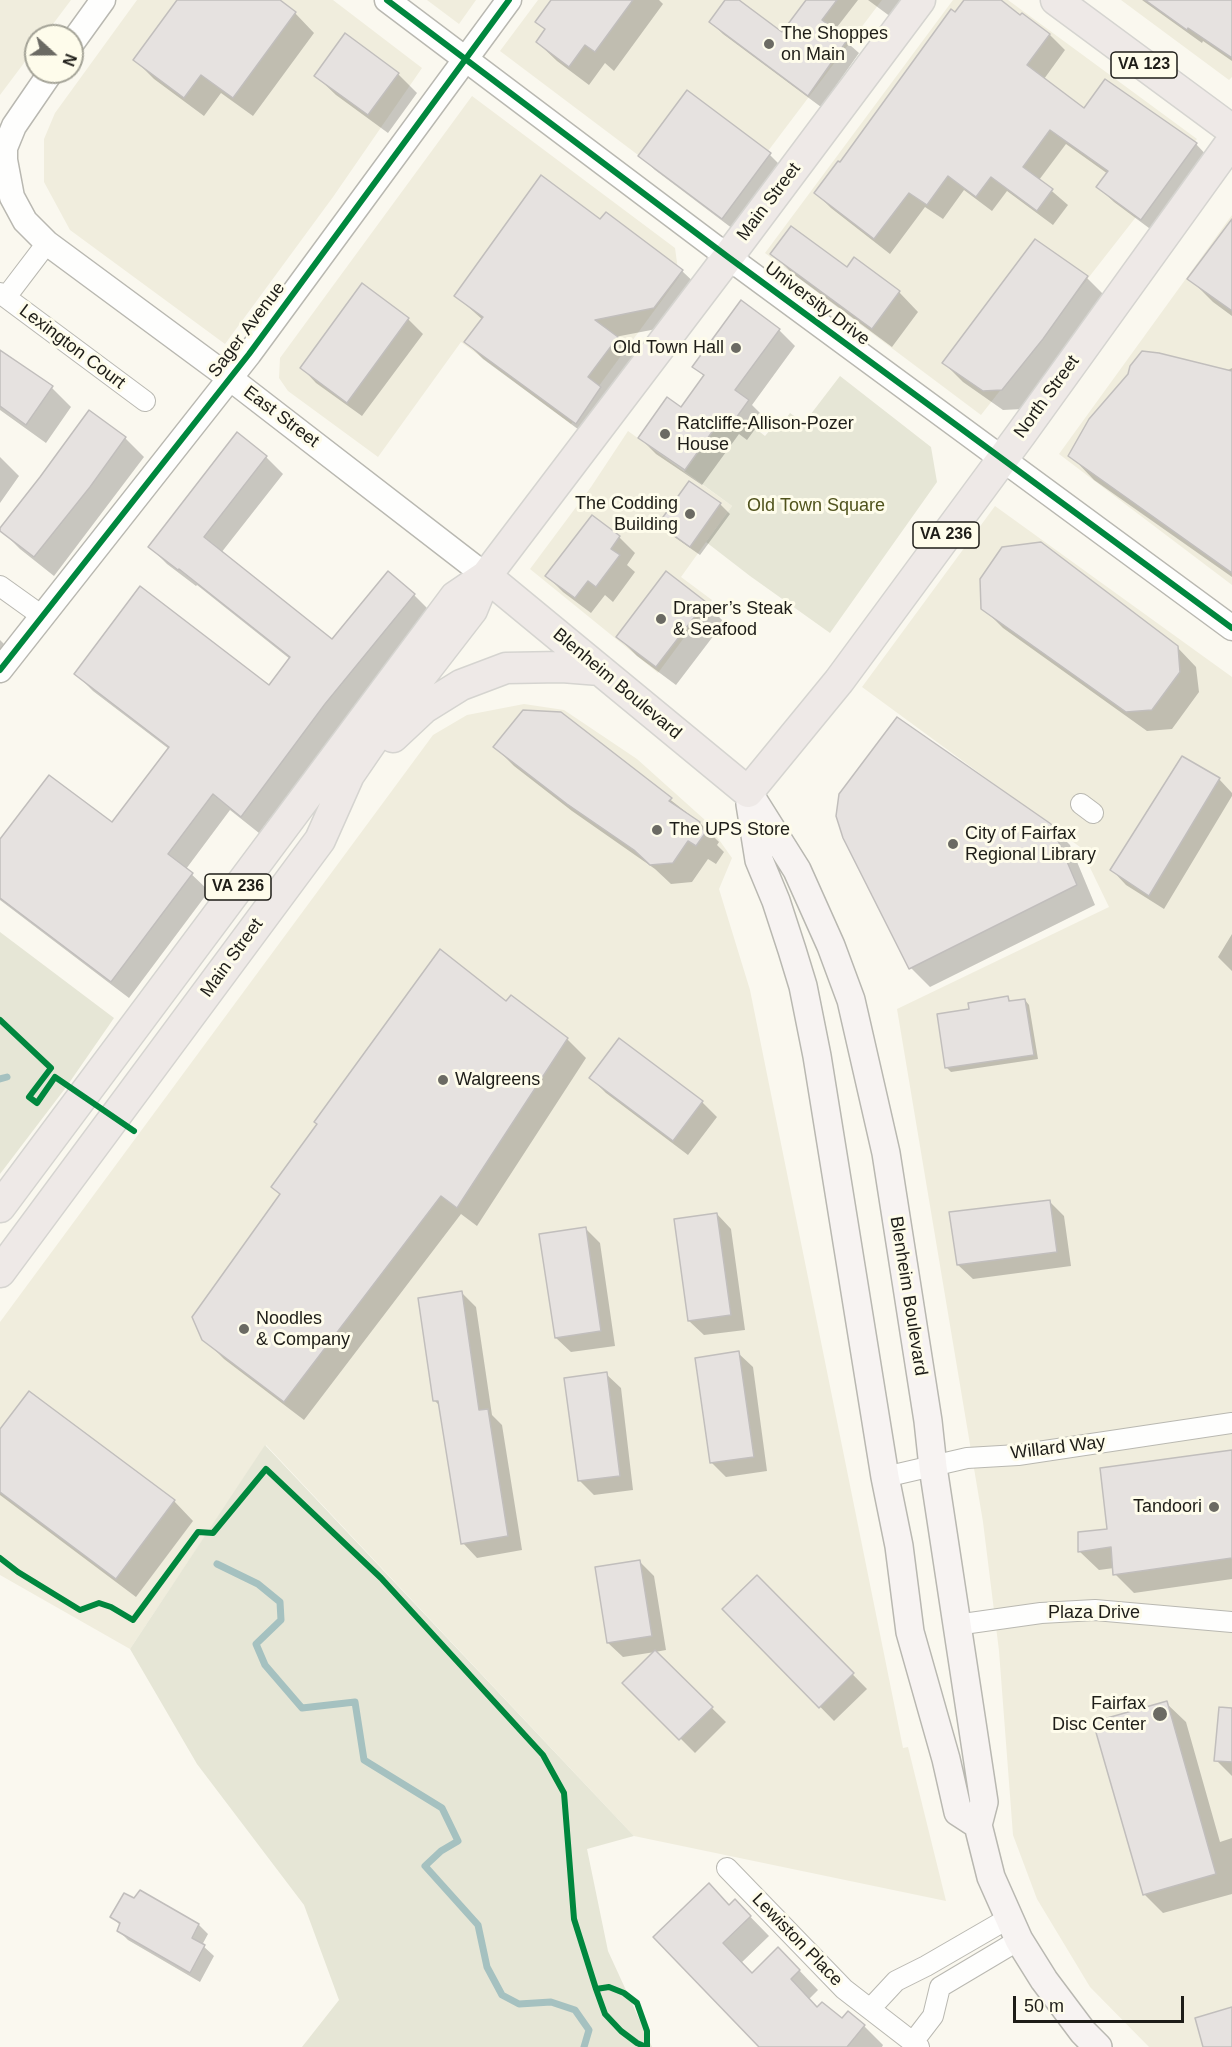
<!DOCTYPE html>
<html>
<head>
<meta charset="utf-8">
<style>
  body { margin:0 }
  #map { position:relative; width:1232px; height:2047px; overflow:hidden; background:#faf8ef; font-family:Helvetica,sans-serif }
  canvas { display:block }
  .north { position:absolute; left:24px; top:24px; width:60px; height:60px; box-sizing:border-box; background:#fefceb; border:2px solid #a4a397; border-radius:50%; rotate:111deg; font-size:16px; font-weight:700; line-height:24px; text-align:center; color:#1e1d18 }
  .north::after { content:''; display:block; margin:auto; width:21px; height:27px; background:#6b6a63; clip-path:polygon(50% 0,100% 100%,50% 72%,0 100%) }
  .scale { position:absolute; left:1013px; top:1996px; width:171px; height:27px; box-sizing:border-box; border:3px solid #1e1d18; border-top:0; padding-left:8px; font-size:18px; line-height:21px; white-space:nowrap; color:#1e1d18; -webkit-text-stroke:4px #fefceb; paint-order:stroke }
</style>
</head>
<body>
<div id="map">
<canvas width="1232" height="2047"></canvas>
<div class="north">N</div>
<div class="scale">50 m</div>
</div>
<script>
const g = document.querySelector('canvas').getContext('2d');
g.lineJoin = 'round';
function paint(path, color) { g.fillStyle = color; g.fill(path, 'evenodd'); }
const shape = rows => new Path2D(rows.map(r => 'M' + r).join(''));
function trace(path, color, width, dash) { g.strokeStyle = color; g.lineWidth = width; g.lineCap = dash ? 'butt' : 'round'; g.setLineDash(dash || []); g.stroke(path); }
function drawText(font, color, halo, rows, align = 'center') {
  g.font = font + ' Helvetica,sans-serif'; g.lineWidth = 6; g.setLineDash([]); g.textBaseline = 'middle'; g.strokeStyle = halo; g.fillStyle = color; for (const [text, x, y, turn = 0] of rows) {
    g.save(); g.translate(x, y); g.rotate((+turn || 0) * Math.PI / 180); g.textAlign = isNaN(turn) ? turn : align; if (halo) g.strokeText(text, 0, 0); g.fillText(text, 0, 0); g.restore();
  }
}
const built = shape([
  [0,0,71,0,44,36,36,36,36,47,0,95],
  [137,0,333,0,422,68,333,197,225,344,70,230,44,182,44,139,55,113],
  [427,0,476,0,459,24],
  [538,0,882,0,719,216,500,51],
  [953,0,1008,0,1197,139,981,415,765,253],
  [1121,0,1232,0,1232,77,1229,80],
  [472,96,675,248,679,277,571,424,461,342,378,457,288,391,279,378,280,358],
  [1232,215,1232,585,1059,454],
  [628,431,732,506,681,577,712,600,658,673,530,569,591,487],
  [995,506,1232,677,1232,2047,1149,2047,1090,1987,1037,1899,1013,1835,999,1651,983,1522,897,1009,1109,907,1080,847,862,687],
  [524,704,564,710,637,759,705,820,732,858,719,889,750,990,903,1748,908,1747,946,1901,634,1836,266,1445,130,1649,0,1575,0,1322,433,735,467,715]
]);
const green = shape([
  [840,376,931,447,937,482,830,633,750,576,706,542,732,506,684,471,703,445,699,405,730,427,738,415,765,436,777,422,782,424,790,413,804,423],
  [0,932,114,1018,67,1086,0,1174],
  [265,1445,634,1836,587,1849,608,1951,652,2047,302,2047,339,2000,304,1905,197,1764,130,1649]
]);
const shadow = shape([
  [179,0,277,0,295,13,314,33,253,116,221,93,204,116,154,79,135,60],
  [553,0,659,0,663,4,614,71,605,63,589,85,557,61,537,42,546,30,537,22],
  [727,0,737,0,782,34,808,0,858,0,834,31,859,53,821,107,723,34,711,22],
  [868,0,903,0,891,17],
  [966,0,998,0,1050,35,1065,50,1044,79,1085,110,1196,144,1211,160,1157,234,1114,202,1098,187,1108,174,1066,144,1039,180,1068,205,1053,225,1007,191,992,211,964,190,943,219,925,207,890,254,831,208,816,193,841,165],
  [1142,0,1232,0,1232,61,1203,41,1202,43],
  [398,74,417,93,388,133,336,95,316,76],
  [687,93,770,155,784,169,737,232,655,170,640,156],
  [600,221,682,271,700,288,672,326,615,337,635,356,594,441,483,359,466,342,483,320,456,296],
  [1232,221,1232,316,1213,302,1189,278],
  [1035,241,1087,278,1106,297,1022,409,1003,410,963,382,944,363],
  [772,253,847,269,855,259,899,292,918,312,892,347,792,273],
  [363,286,408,319,423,334,362,416,316,383,302,368],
  [779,330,795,346,752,405,764,417,747,440,739,434,702,485,656,454,640,438,682,409,705,377,694,367],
  [0,352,52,388,71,407,46,443,0,410],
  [1232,368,1232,577,1094,480,1070,455],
  [125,438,144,457,54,576,20,549,1,530],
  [0,457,19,476,0,503],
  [266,457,283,474,221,553,332,641,414,595,431,612,356,705,259,833,230,810,186,869,209,891,129,998,0,900,0,841,112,825,169,749,93,691,76,674,269,687,290,659,197,585,196,586,167,564,150,547],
  [690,483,720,504,730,514,700,555,670,534,660,524],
  [592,517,619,537,635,553,627,565,635,572,613,602,605,595,591,613,563,592,547,576],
  [705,603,724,622,676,685,637,656,618,637],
  [983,608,1177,647,1196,667,1199,692,1172,729,1147,731,1003,628],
  [0,640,4,644,0,649],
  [561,714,700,823,719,842,717,845,724,852,716,864,708,859,692,882,671,884,655,869,572,811,514,766,495,747],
  [1219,779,1232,793,1232,796,1164,909,1126,885,1112,870],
  [1050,825,1070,845,1095,905,930,987,911,968],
  [1232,934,1232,971,1218,957],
  [1007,998,1012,1002,1025,1000,1029,1005,1038,1059,951,1072,947,1068,970,1010],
  [507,1003,567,1039,586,1058,477,1226,461,1214,304,1420,224,1359,204,1339,281,1195],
  [619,1040,702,1102,717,1117,688,1155,606,1093,591,1078],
  [1049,1201,1064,1216,1071,1266,973,1279,958,1265],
  [717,1214,731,1229,745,1330,704,1335,689,1321],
  [585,1228,600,1243,615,1346,571,1352,556,1338],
  [462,1293,476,1307,492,1415,502,1425,522,1550,477,1558,463,1543,440,1406,435,1401],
  [738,1353,753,1367,767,1471,726,1477,711,1462],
  [606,1374,621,1388,633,1490,594,1495,579,1480],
  [0,1431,174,1501,193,1521,136,1597,0,1495],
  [1232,1451,1232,1579,1134,1593,1115,1574,1114,1568,1099,1570,1079,1551,1108,1530],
  [639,1561,654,1576,666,1650,655,1652,726,1722,695,1753,625,1683,655,1652,623,1657,608,1643],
  [757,1577,867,1689,834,1721,725,1609],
  [1166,1703,1186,1722,1220,1842,1232,1838,1232,1894,1163,1913,1144,1894],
  [1232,1716,1232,1776,1216,1760],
  [735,1901,769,1936,741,1963,752,1974,797,1968,818,1990,809,1999,818,2008,842,2020,864,2026,883,2045,882,2047,761,2047,655,1937,730,1906],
  [112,1917,199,1925,208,1934,202,1945,214,1956,200,1982,128,1940,118,1930,120,1925]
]);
const stream = shape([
  [0,1079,7,1077],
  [217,1564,258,1584,280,1602,281,1620,256,1644,265,1665,302,1708,355,1702,364,1760,442,1808,458,1841,441,1851,425,1866,478,1925,487,1967,502,1995,519,2004,551,2002,575,2010,589,2030,584,2047]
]);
const building = shape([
  [177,0,280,0,296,12,233,98,201,75,184,98,133,60,177,0],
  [551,0,633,0,595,52,585,45,569,67,536,42,545,29,535,22,551,0],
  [725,0,739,0,782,32,806,0,837,0,822,20,848,39,808,96,709,22,725,0],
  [964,0,1001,0,1020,15,1022,13,1050,34,1027,65,1084,108,1105,79,1197,143,1141,220,1096,187,1108,171,1050,130,1023,167,1053,189,1037,211,991,177,976,197,948,176,927,205,909,193,874,239,814,193,838,161,840,162,951,9,955,12,964,0],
  [1145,0,1232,0,1232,58,1188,28,1187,30,1145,0],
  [345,33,399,73,368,115,314,76,345,33],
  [687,90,771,153,722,219,638,156,687,90],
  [541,175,600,219,606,212,683,270,654,308,595,320,618,337,588,377,601,387,576,424,464,342,483,317,454,296,541,175],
  [1232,219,1232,311,1187,279,1232,219],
  [791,226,847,267,854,257,900,291,872,329,770,254,791,226],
  [1035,239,1088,276,1043,339,1002,390,983,391,942,363,1035,239],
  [362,283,409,318,347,403,300,368,362,283],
  [741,300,780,329,735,390,749,400,731,425,722,418,685,470,638,438,667,397,681,407,704,375,692,367,741,300],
  [0,350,53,386,26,425,0,406,0,350],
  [1142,351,1159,353,1232,371,1232,573,1068,456,1089,419,1128,374,1130,366,1142,351],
  [89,410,126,437,90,487,34,557,0,531,0,528,40,477,89,410],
  [237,432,267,456,204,537,332,639,388,571,415,594,325,704,241,817,213,794,168,854,193,873,111,982,0,898,0,839,49,775,112,822,169,747,74,674,140,586,269,685,290,657,179,569,178,570,148,547,237,432],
  [689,481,721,503,690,547,658,524,689,481],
  [592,515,620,536,611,549,620,555,596,587,588,581,575,598,545,576,592,515],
  [1041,542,1178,646,1180,672,1152,710,1126,712,981,609,980,579,1002,547,1041,542],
  [666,571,706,602,656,667,616,637,666,571],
  [523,710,561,712,672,798,669,801,700,822,698,826,706,832,696,846,688,841,673,863,650,865,634,850,567,804,493,747,523,710],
  [897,717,1051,824,1077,885,909,969,843,838,836,816,839,794,897,717],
  [1182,756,1220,778,1149,896,1110,870,1182,756],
  [440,949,506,1001,511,995,568,1038,457,1208,441,1196,284,1402,202,1340,192,1317,280,1194,271,1187,317,1124,314,1122,440,949],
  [1008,996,1009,1001,1025,999,1034,1055,945,1068,937,1014,969,1009,968,1003,1008,996],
  [619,1038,703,1101,673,1141,589,1078,619,1038],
  [1050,1200,1057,1252,957,1265,949,1212,1050,1200],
  [717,1213,731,1315,688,1321,674,1219,717,1213],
  [586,1227,601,1331,555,1338,539,1234,586,1227],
  [462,1291,479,1410,488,1409,508,1536,461,1544,438,1401,433,1401,418,1298,462,1291],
  [739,1351,754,1457,710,1463,695,1358,739,1351],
  [607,1372,620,1476,578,1481,564,1378,607,1372],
  [29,1391,175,1500,116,1579,0,1492,0,1429,29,1391],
  [1232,1450,1232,1558,1113,1575,1111,1547,1078,1552,1078,1532,1107,1529,1100,1468,1232,1450],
  [640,1560,652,1636,607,1643,595,1567,640,1560],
  [757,1575,854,1673,819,1708,722,1609,757,1575],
  [655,1650,713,1707,679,1740,622,1683,655,1650],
  [1167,1701,1216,1874,1143,1895,1093,1722,1167,1701],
  [1219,1707,1232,1708,1232,1762,1214,1761,1219,1707],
  [709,1883,729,1905,735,1899,751,1916,723,1943,752,1973,778,1947,800,1970,791,1979,817,2007,822,2002,842,2018,848,2011,865,2025,847,2047,759,2047,653,1937,709,1883],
  [140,1890,199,1924,192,1938,205,1945,190,1973,117,1931,120,1923,110,1917,124,1893,134,1898,140,1890],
  [1232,2007,1232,2047,1203,2047,1195,2018,1232,2007]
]);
const minor = shape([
  [0,293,145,401],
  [6,297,47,243],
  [0,586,42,616],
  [1081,804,1093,813],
  [885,1477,967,1458,1018,1455,1232,1423],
  [956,1625,1041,1613,1095,1610,1232,1622],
  [727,1868,844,1989,919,2047],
  [870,2009,896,1981,926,1966,1009,1918],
  [913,2042,933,2016,940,1987,1019,1940]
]);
const tertiary = shape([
  [387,0,728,257,1232,628],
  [72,43,103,0],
  [51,72,14,126,5,148,5,160,12,197,25,221,47,243,231,379,486,576],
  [0,670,249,354,509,0]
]);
const secondary = shape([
  [748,792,797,870,831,946,851,1000,886,1153,928,1421,933,1467,984,1802,978,1825,991,1877,1019,1940,1044,1980,1083,2032,1098,2047],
  [750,804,759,860,776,901,792,950,803,986,817,1056,885,1477,899,1546,910,1632,946,1759,958,1812,978,1825]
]);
const primary = shape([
  [1056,0,1232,130],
  [486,576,748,792,839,681,1021,434,1232,141],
  [393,737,424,708,461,685,506,668,562,667,600,670],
  [0,1207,455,597,486,576],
  [0,1272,320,840,349,775,384,724,472,610,486,576,728,257,920,0]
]);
const cycleway = shape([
  [387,0,728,257,1232,628],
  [0,670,249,354,509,0],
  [0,1020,51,1068,29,1097,37,1103,55,1077,134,1131],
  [0,1558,18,1572,80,1610,99,1603,111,1607,133,1620,198,1532,213,1533,266,1469,381,1578,543,1755,564,1793,574,1919,596,1989,605,2014,621,2031,637,2043,646,2047],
  [596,1989,609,1987,624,1993,637,2003,647,2031,647,2047]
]);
const markers = [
  [769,44,6,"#6b6a63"],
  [736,348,6,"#6b6a63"],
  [665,434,6,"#6b6a63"],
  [690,514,6,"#6b6a63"],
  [661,619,6,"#6b6a63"],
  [657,830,6,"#6b6a63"],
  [953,844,6,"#6b6a63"],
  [443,1080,6,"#6b6a63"],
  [244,1329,6,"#6b6a63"],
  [1214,1507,6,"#6b6a63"],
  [1160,1714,8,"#6b6a63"]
];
const shields = [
  [1144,65,66],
  [946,535,66],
  [238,887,66]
];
const shieldNames = [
  ["VA 123",1144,65],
  ["VA 236",946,535],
  ["VA 236",238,887]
];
const poiNames = [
  ["The Shoppes",781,34],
  ["on Main",781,55],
  ["Old Town Hall",724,348,"right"],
  ["Ratcliffe-Allison-Pozer",677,424],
  ["House",677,445],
  ["The Codding",678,504,"right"],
  ["Building",678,525,"right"],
  ["Draper’s Steak",673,609],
  ["& Seafood",673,630],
  ["The UPS Store",669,830],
  ["City of Fairfax",965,834],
  ["Regional Library",965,855],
  ["Walgreens",455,1080],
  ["Noodles",256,1319],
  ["& Company",256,1340],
  ["Tandoori",1202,1507,"right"],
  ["Fairfax",1146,1704,"right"],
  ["Disc Center",1146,1725,"right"]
];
const streetNames = [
  ["Main Street",769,202,-53],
  ["University Drive",817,304,37],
  ["Sager Avenue",247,330,-53],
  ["Lexington Court",72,347,37],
  ["North Street",1047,397,-54],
  ["East Street",281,417,37],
  ["Blenheim Boulevard",617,684,40],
  ["Main Street",232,958,-54],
  ["Blenheim Boulevard",908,1296,81],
  ["Willard Way",1058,1448,-7],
  ["Plaza Drive",1094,1613],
  ["Lewiston Place",797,1940,46]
];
const parkNames = [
  ["Old Town Square",816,506]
];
paint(built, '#f0eddd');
paint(green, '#e6e6d6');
paint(shadow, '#0003');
trace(stream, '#a5c1c0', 7);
paint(building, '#e6e2e0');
trace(building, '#c1bebc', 1.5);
trace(minor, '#b9b8b1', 22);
trace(tertiary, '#b9b8b1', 27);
trace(secondary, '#b9b8b1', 30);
trace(primary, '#d5d4d0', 33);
trace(minor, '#fefefd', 20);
trace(tertiary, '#fefefd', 24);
trace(secondary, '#f7f3f2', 27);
trace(primary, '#eee9e7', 30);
trace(cycleway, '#00873e', 6);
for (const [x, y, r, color] of markers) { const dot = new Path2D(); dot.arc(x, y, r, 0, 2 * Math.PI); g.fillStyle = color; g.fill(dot); trace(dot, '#fefceb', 2); }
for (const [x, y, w] of shields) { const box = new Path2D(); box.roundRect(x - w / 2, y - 13, w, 26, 4.5); g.fillStyle = '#fefceb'; g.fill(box); trace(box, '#1e1d18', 1.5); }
drawText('bold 16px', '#1e1d18', null, shieldNames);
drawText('18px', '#1e1d18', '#fefceb', poiNames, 'left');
drawText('18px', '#1e1d18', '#fefceb', streetNames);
drawText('18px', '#50531d', '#fefceb', parkNames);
</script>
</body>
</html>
